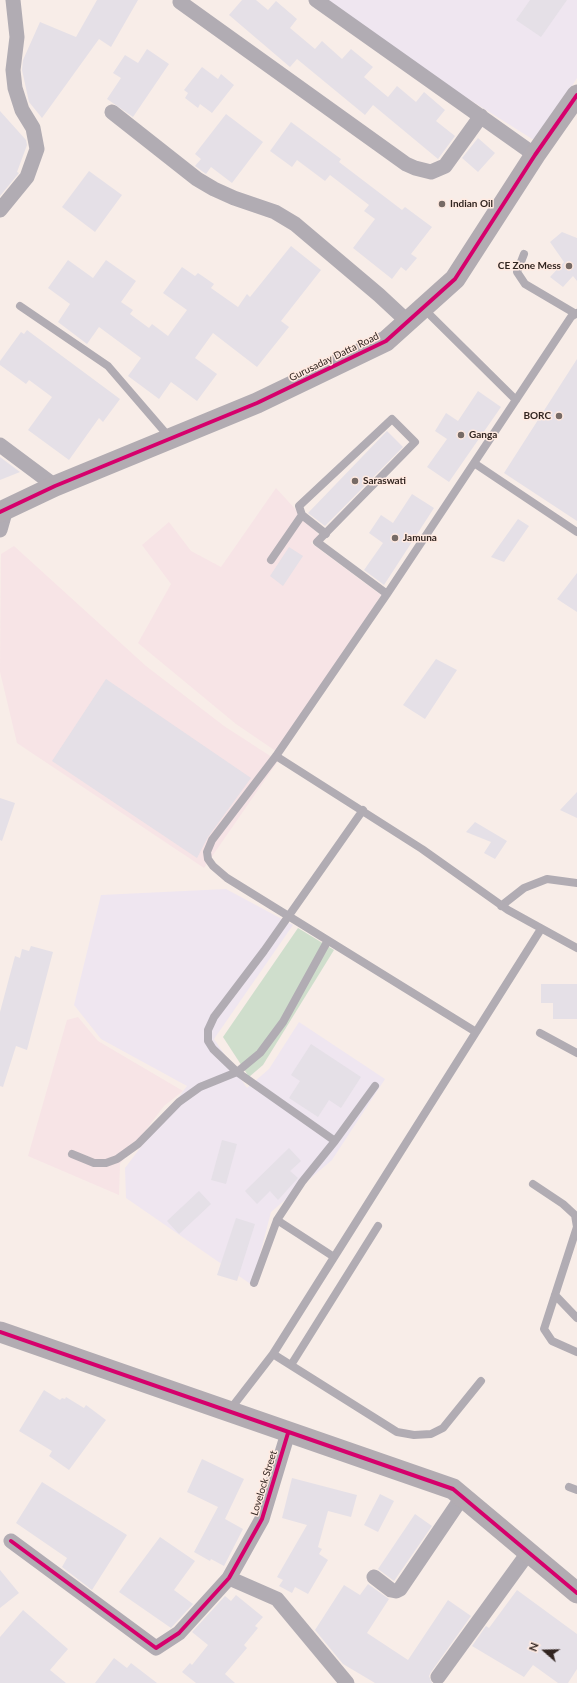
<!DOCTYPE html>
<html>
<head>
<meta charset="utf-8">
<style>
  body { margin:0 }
  #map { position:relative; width:577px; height:1683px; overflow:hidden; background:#f8ede8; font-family:Lato,sans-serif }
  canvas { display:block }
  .north { position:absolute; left:525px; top:1631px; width:40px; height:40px; -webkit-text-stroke:3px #ffeae1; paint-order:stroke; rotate:290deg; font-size:11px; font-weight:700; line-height:16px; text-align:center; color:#322520 }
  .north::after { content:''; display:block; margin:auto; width:14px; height:18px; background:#322520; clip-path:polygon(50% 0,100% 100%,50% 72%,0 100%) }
</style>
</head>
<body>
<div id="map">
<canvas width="577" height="1683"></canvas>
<div class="north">N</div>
</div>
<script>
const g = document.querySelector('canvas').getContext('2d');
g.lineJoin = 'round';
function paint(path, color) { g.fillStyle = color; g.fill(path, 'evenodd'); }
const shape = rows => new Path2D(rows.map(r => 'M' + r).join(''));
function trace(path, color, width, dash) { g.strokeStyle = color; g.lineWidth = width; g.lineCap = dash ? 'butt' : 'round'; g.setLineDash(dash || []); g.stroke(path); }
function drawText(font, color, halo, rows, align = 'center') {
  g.font = font + ' Lato,sans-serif'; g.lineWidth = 3; g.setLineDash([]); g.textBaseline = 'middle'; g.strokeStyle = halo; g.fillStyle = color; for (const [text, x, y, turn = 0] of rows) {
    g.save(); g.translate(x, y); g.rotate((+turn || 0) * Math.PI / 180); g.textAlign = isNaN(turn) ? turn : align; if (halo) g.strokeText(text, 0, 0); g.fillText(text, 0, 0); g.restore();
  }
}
const commercial = shape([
  [329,0,577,0,577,78,537,142,324,8],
  [226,889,293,925,214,1039,247,1088,269,1069,299,1022,385,1079,332,1160,271,1212,252,1285,126,1198,125,1168,187,1086,101,1039,74,1005,101,895]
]);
const industrial = shape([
  [276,488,319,535,311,543,381,595,280,754,236,724,138,643,171,584,142,545,169,522,191,551,221,567],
  [14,546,146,666,224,726,278,761,204,868,17,743,0,672,1,554],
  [78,1017,98,1041,183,1091,164,1106,120,1164,119,1195,28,1156,67,1020]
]);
const green = shape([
  [298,928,334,950,263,1065,249,1077,223,1037]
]);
const building = shape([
  [97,0,138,0,111,47,99,39,42,118,29,102,22,70,23,60,40,22,76,37],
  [242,0,256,0,268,10,276,1,297,19,290,28,315,49,322,41,342,59,351,49,373,67,364,77,388,97,397,86,416,102,424,92,445,110,436,121,455,136,438,159,373,105,365,115,297,59,290,67,229,15],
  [530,0,567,0,541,37,516,20],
  [147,49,169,64,133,117,107,99,121,78,113,73,125,55,138,63],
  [202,67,218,79,221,74,234,85,212,113,200,104,198,108,185,98,188,93,184,90],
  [0,111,26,140,27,145,17,172,19,173,0,196],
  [226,114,263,142,232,183,211,167,206,174,195,166,201,159,195,154],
  [291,122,341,159,339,162,402,210,405,207,432,227,411,254,417,258,406,271,401,267,392,279,353,248,375,219,364,211,369,205,330,175,325,181,297,160,292,167,270,151],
  [478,138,495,153,478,172,462,158],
  [89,171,122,195,95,232,62,207],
  [562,232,577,238,577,281,573,276,563,287,550,277,564,262,550,242],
  [291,246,321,270,281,321,289,327,257,367,213,333,195,358,217,374,197,401,171,382,159,399,128,376,141,358,99,327,87,344,58,322,70,304,48,288,68,260,93,278,106,260,136,281,121,302,133,310,130,314,149,328,152,324,168,336,187,310,163,293,182,267,195,276,198,273,214,284,211,288,238,307,247,294,250,297],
  [27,330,120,399,103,422,99,418,69,460,28,430,52,397,29,380,26,384,0,365,0,361,21,332,24,334],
  [577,359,577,521,504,473],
  [478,391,501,407,449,482,427,467,447,439,435,431,446,413,458,421],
  [387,431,403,447,325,526,308,513],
  [0,457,20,472,0,480],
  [412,494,434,508,384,585,364,570,383,543,369,533,381,515,393,523],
  [518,519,529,526,504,562,491,557],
  [289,547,303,556,283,586,270,576],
  [577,573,577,612,557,599],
  [436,659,457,670,425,719,403,705],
  [106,679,251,778,208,837,197,858,52,761],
  [577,792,577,818,560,810],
  [0,798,15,803,2,841,0,840],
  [475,822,507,841,495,859,484,853,491,842,466,832],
  [31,946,53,952,27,1050,16,1046,3,1087,0,1086,0,1012,15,956,20,958,22,949,29,951],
  [541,984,577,984,577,1019,553,1019,553,1003,541,1003],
  [311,1044,361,1077,341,1108,329,1100,318,1117,289,1098,300,1081,291,1075],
  [222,1140,237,1144,226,1184,211,1180],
  [289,1148,301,1161,290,1171,298,1178,278,1200,270,1191,257,1204,245,1191],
  [199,1191,211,1204,179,1234,167,1221],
  [236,1218,255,1224,237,1281,217,1275],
  [44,1390,60,1400,62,1398,65,1399,66,1397,84,1408,86,1405,106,1420,69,1470,49,1456,52,1451,19,1431],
  [202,1459,244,1479,225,1519,243,1529,224,1566,211,1559,210,1561,194,1552,218,1507,187,1492],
  [292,1478,357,1495,351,1517,328,1511,318,1547,322,1549,319,1554,328,1560,308,1594,295,1587,292,1593,279,1586,283,1580,277,1577,307,1525,282,1518],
  [42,1482,127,1535,92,1590,62,1567,67,1558,16,1523],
  [380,1494,394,1501,378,1532,364,1525],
  [415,1514,432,1526,394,1581,378,1569],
  [160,1537,195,1561,174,1590,193,1604,171,1628,119,1592],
  [0,1570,19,1593,0,1608],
  [368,1584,389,1599,367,1633,408,1660,448,1600,471,1616,431,1672,429,1676,432,1683,375,1683,343,1664,315,1630,344,1585,360,1595],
  [517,1590,577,1634,577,1669,568,1683,558,1683,533,1665,524,1677,472,1646,486,1626,489,1628],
  [236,1595,263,1617,255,1626,258,1628,244,1645,247,1648,225,1674,235,1683,196,1683,182,1672,190,1663,192,1665,208,1645,192,1632,225,1596,231,1601],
  [23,1610,68,1649,50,1670,66,1683,0,1683,0,1637],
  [114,1658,127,1668,131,1663,157,1683,95,1683]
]);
const lane = shape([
  [524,254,517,272,525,284,576,314],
  [20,306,108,366,170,438],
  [424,309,516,400],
  [474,463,577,532],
  [302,515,299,506,392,419,415,442,317,542,387,594],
  [271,560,302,515,326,534],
  [276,756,422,849,508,910,577,948],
  [501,906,524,888,547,879,577,883],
  [476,1032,227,878,213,866,208,859,207,852,212,840,276,756,387,594,571,317,577,313],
  [540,1033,577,1053],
  [335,1141,237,1072,213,1049,208,1041,208,1030,214,1017,264,951,363,810],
  [72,1154,94,1163,106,1163,117,1159,138,1144,179,1102,200,1087,237,1072,260,1053,283,1022,327,942],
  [533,1184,563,1204,575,1215,577,1227,544,1329,552,1341,577,1352],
  [277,1220,334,1257],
  [254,1283,277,1220,302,1182,335,1141,375,1086],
  [555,1295,577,1318],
  [273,1354,397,1432,414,1435,431,1434,443,1428,481,1381],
  [291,1365,378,1226],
  [229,1411,273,1354,541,929],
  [569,1487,577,1490]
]);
const street = shape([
  [316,0,535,155],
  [180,2,406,164,415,168,431,172,445,166,481,116],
  [112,112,197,179,214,189,234,198,275,212,295,224,379,295,408,322],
  [0,210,27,177,37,149,33,128,22,110,15,88,13,70,17,37,13,0],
  [0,445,55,486],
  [0,530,6,509],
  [11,1541,156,1648,179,1633,229,1578,262,1519,288,1433],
  [374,1577,391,1590,396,1591,400,1589,463,1496],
  [229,1578,277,1599,347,1683],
  [438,1677,528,1553]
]);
const secondary = shape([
  [0,512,55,486,257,403,386,341,455,279,535,155,577,95],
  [0,1332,453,1489,577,1593]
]);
const cycleway = shape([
  [0,512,55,486,257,403,386,341,455,279,535,155,577,95],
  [0,1332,453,1489,577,1593],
  [11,1541,156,1648,179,1633,229,1578,262,1519,288,1433]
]);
const markers = [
  [442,204,4,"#776b66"],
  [569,266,4,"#776b66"],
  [559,416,4,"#776b66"],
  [461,435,4,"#776b66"],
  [355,481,4,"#776b66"],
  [395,538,4,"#776b66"]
];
const poiNames = [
  ["Indian Oil",450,204],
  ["CE Zone Mess",561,266,"right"],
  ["BORC",551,416,"right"],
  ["Ganga",469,435],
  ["Saraswati",363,481],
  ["Jamuna",403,538]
];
const streetNames = [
  ["Gurusaday Datta Road",334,357,-26],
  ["Lovelock Street",264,1483,-73]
];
paint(commercial, '#efe6f0');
paint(industrial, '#f7e4e6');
paint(green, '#cfdecc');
paint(building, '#e5e0e7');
trace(lane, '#b1acb3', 8);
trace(street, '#b1acb3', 15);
trace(secondary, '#b2acb2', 21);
trace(cycleway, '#d6006c', 4);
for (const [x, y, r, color] of markers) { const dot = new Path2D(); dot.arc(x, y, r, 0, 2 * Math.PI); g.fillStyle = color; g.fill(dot); trace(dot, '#ffeae1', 1.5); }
drawText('bold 10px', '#322520', '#ffeae1', poiNames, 'left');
drawText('10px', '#322520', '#ffeae1', streetNames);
</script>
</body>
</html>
